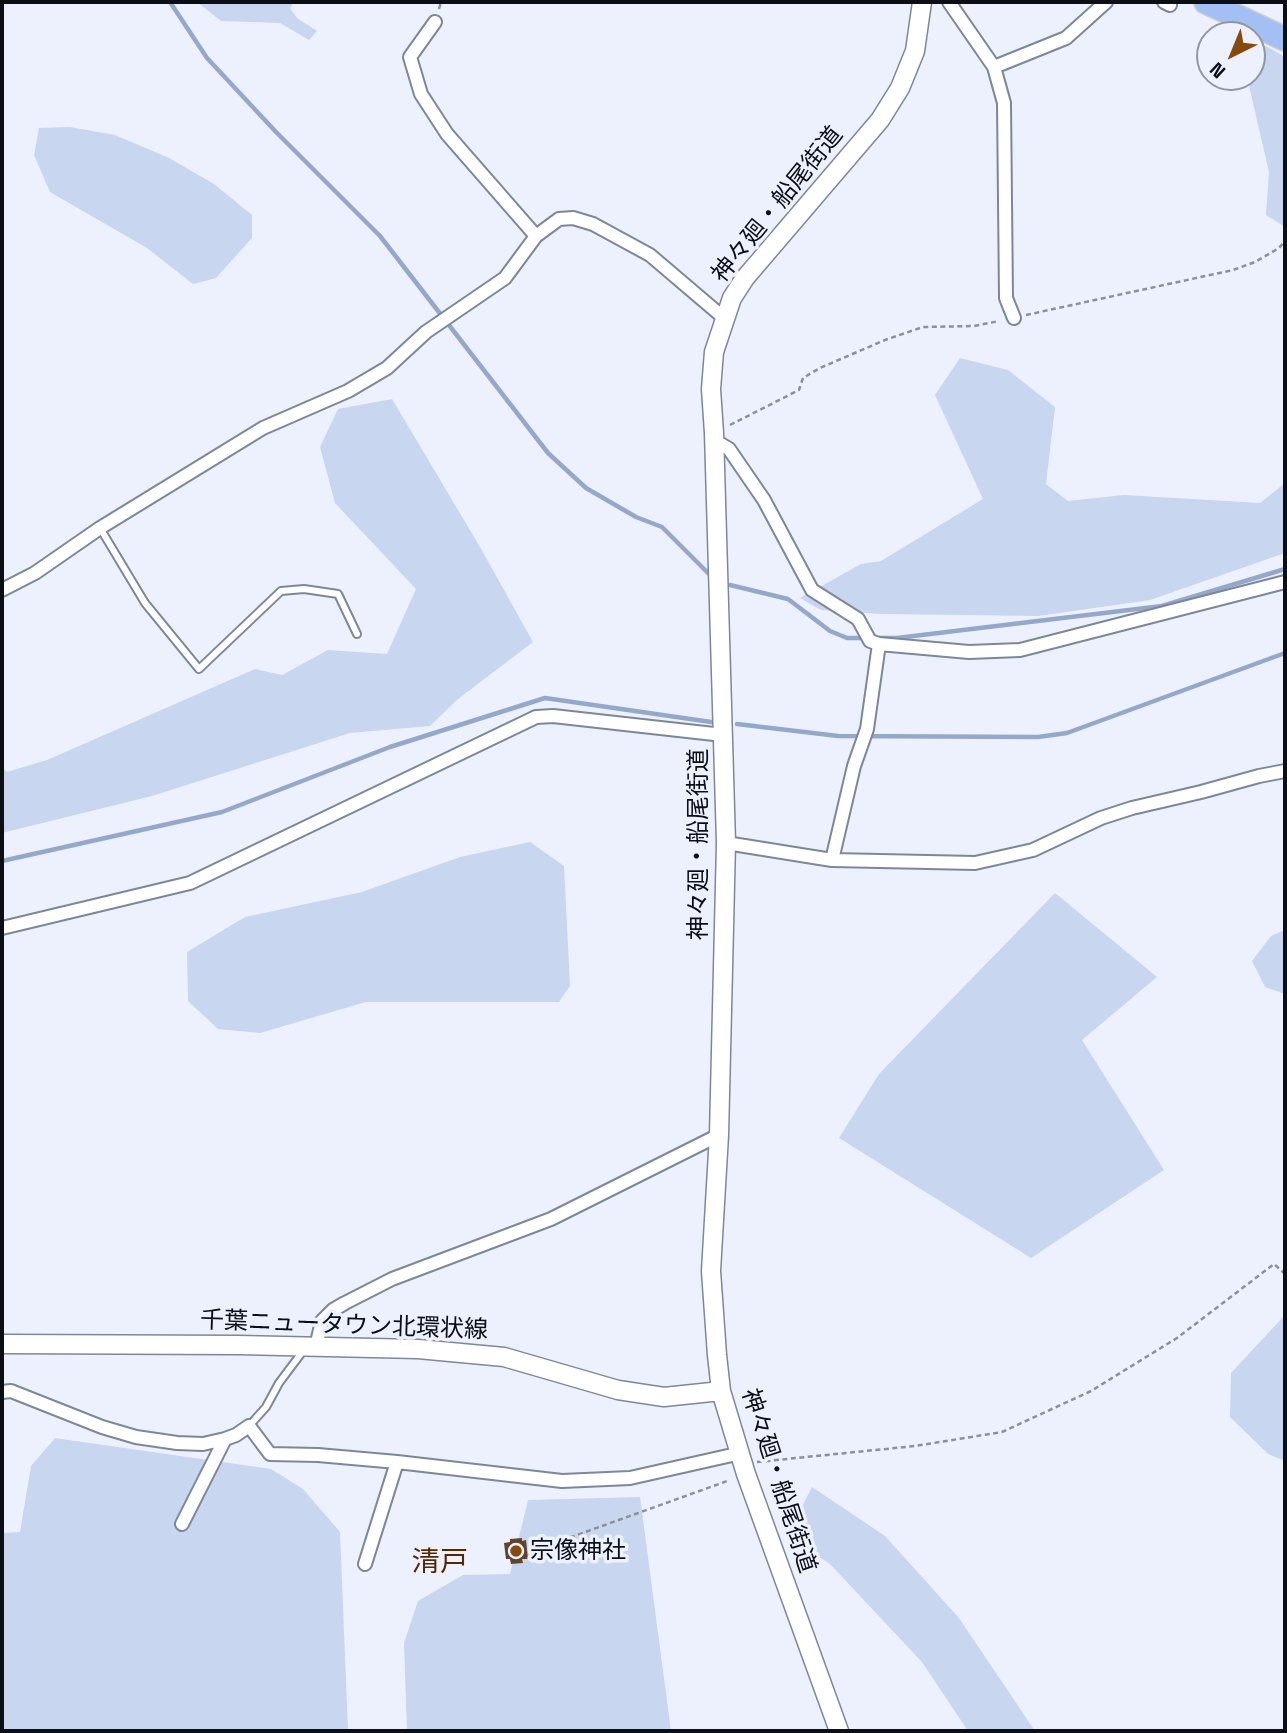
<!DOCTYPE html>
<html>
<head>
<meta charset="utf-8">
<style>
  body { margin:0 }
  #map { position:relative; width:1287px; height:1733px; overflow:hidden; background:#ecf1fd; font-family:"Space Grotesk",sans-serif }
  canvas { display:block }
  .frame { position:absolute; inset:0; border:4px solid #0b0e14; pointer-events:none }
  .north { position:absolute; left:1196px; top:21px; width:70px; height:70px; box-sizing:border-box; background:#ecf1fd; border:2px solid #9296a0; border-radius:50%; rotate:223deg; font-size:19px; font-weight:700; line-height:28px; text-align:center; color:#0b0e14 }
  .north::after { content:''; display:block; margin:auto; width:24px; height:32px; background:#88490e; clip-path:polygon(50% 0,100% 100%,50% 72%,0 100%) }
</style>
</head>
<body>
<div id="map">
<canvas width="1287" height="1733"></canvas>
<div class="frame"></div>
<div class="north">N</div>
</div>
<script>
const g = document.querySelector('canvas').getContext('2d');
g.lineJoin = 'round';
function paint(path, color) { g.fillStyle = color; g.fill(path, 'evenodd'); }
const shape = rows => new Path2D(rows.map(r => 'M' + r).join(''));
function trace(path, color, width, dash) { g.strokeStyle = color; g.lineWidth = width; g.lineCap = dash ? 'butt' : 'round'; g.setLineDash(dash || []); g.stroke(path); }
function drawText(font, color, halo, rows, align = 'center') {
  g.font = font + ' "Space Grotesk","Noto Sans JP",sans-serif'; g.lineWidth = 7; g.setLineDash([]); g.textBaseline = 'middle'; g.strokeStyle = halo; g.fillStyle = color; for (const [text, x, y, turn = 0] of rows) {
    g.save(); g.translate(x, y); g.rotate((+turn || 0) * Math.PI / 180); g.textAlign = isNaN(turn) ? turn : align; if (halo) g.strokeText(text, 0, 0); g.fillText(text, 0, 0); g.restore();
  }
}
const green = shape([
  [197,2,294,2,290,8,297,18,317,31,309,40,280,23,221,21],
  [1252,38,1285,57,1285,227,1266,215,1269,172,1247,77,1252,77],
  [70,127,115,135,169,158,214,184,252,215,252,238,216,278,193,284,147,248,50,192,34,155,39,128],
  [960,358,1008,370,1055,407,1046,484,1068,501,1124,495,1260,503,1285,483,1285,553,1150,600,1038,616,882,614,821,610,800,598,861,564,881,561,983,499,935,395],
  [392,399,480,547,533,642,458,699,430,726,350,733,152,796,2,833,2,767,7,772,47,760,255,669,282,675,328,650,387,654,416,589,335,503,320,447,338,409],
  [530,842,564,866,570,986,559,1002,366,1002,260,1033,218,1029,188,1001,187,952,245,917,362,892,460,857],
  [1055,893,1157,977,1082,1040,1164,1170,1031,1258,839,1138,879,1074],
  [1285,930,1285,994,1265,987,1252,961,1271,936],
  [1285,1315,1285,1461,1268,1454,1230,1417,1231,1373],
  [55,1438,271,1469,303,1489,340,1532,348,1731,2,1731,2,1533,20,1532,31,1466],
  [812,1487,885,1536,959,1618,1035,1731,968,1731,922,1662,830,1564,787,1536],
  [640,1497,671,1731,407,1731,404,1643,418,1601,463,1575,510,1574,528,1500]
]);
const stream = shape([
  [170,2,207,58,276,132,380,236,548,453,586,488,636,517,662,527,709,574],
  [730,585,788,599,830,631,847,638,866,638],
  [875,638,897,638,1162,606,1285,569],
  [737,724,838,736,1038,737,1067,733,1285,653],
  [2,861,222,812,390,747,545,698,711,722]
]);
const building = shape([
  [522,1538,522,1541,526,1540,528,1559,522,1559,523,1563,511,1564,510,1559,506,1559,504,1543,510,1542,510,1539]
]);
const path = shape([
  [439,9,441,2],
  [1026,315,1233,270,1255,262,1279,248,1285,241],
  [730,425,799,390,803,378,820,368,885,340,923,327,974,326,999,321],
  [757,1462,915,1446,1002,1432,1091,1391,1177,1338,1274,1264,1285,1274],
  [538,1549,730,1480]
]);
const lane = shape([
  [100,528,145,603,199,669,281,591,304,589,338,594,357,634],
  [249,1426,266,1407,279,1383,303,1351]
]);
const street = shape([
  [949,2,994,67,1004,103,1006,298,1014,318],
  [1164,2,1170,5],
  [435,22,410,57,421,94,447,134,536,236],
  [994,67,1066,38,1106,2],
  [714,440,729,449,764,500,812,590,858,619,870,641,879,644,969,652,1020,650,1285,582],
  [2,590,35,573,100,528,263,428,348,391,387,368,426,332,505,278,536,236,559,219,573,218,593,224,650,255,724,318],
  [726,843,832,860,975,863,1033,850,1101,818,1132,808,1201,792,1259,776,1285,771],
  [832,860,854,766,867,729,879,644],
  [2,928,190,883,536,717,553,716,723,735],
  [316,1347,322,1321,333,1310,345,1303,392,1279,551,1219,719,1135],
  [2,1392,11,1391,102,1427,136,1437,177,1443,203,1444,225,1439,236,1435,249,1426,270,1454,318,1455,397,1462,562,1481,630,1478,741,1453],
  [182,1524,225,1439],
  [365,1564,397,1462]
]);
const secondary = shape([
  [2,1344,238,1345,418,1349,504,1357,618,1390,664,1397,721,1391],
  [839,1731,746,1474,721,1391,717,1355,711,1271,719,1135,726,843,714,433,711,389,714,352,732,298,745,278,880,120,900,88,915,51,922,2]
]);
const highway = shape([
  [1206,2,1285,39]
]);
const markers = [
  [516,1551,7,"#88490e"]
];
const streetNames = [
  ["神々廻・船尾街道",778,205,-51],
  ["神々廻・船尾街道",699,844,-90],
  ["千葉ニュータウン北環状線",344,1326,2],
  ["神々廻・船尾街道",778,1481,72]
];
const poiNames = [
  ["宗像神社",530,1551]
];
const quarterNames = [
  ["清戸",440,1563]
];
paint(green, '#c8d6ef');
trace(stream, '#96a8ca', 4.5);
paint(building, '#60422d');
trace(lane, '#7e8798', 10);
trace(street, '#7e8798', 16);
trace(secondary, '#7e8798', 21);
trace(highway, '#cecfd0', 26);
trace(path, '#8b9099', 2.5, [5, 3.5]);
trace(lane, '#fff', 6);
trace(street, '#fff', 12);
trace(secondary, '#fff', 18);
trace(highway, '#a4bff4', 23);
for (const [x, y, r, color] of markers) { const dot = new Path2D(); dot.arc(x, y, r, 0, 2 * Math.PI); g.fillStyle = color; g.fill(dot); trace(dot, '#ecf1fd', 2.5); }
drawText('24px', '#0b0e14', '#ecf1fd', streetNames);
drawText('24px', '#0b0e14', '#ecf1fd', poiNames, 'left');
drawText('28px', '#542900', '#ecf1fd', quarterNames);
</script>
</body>
</html>
